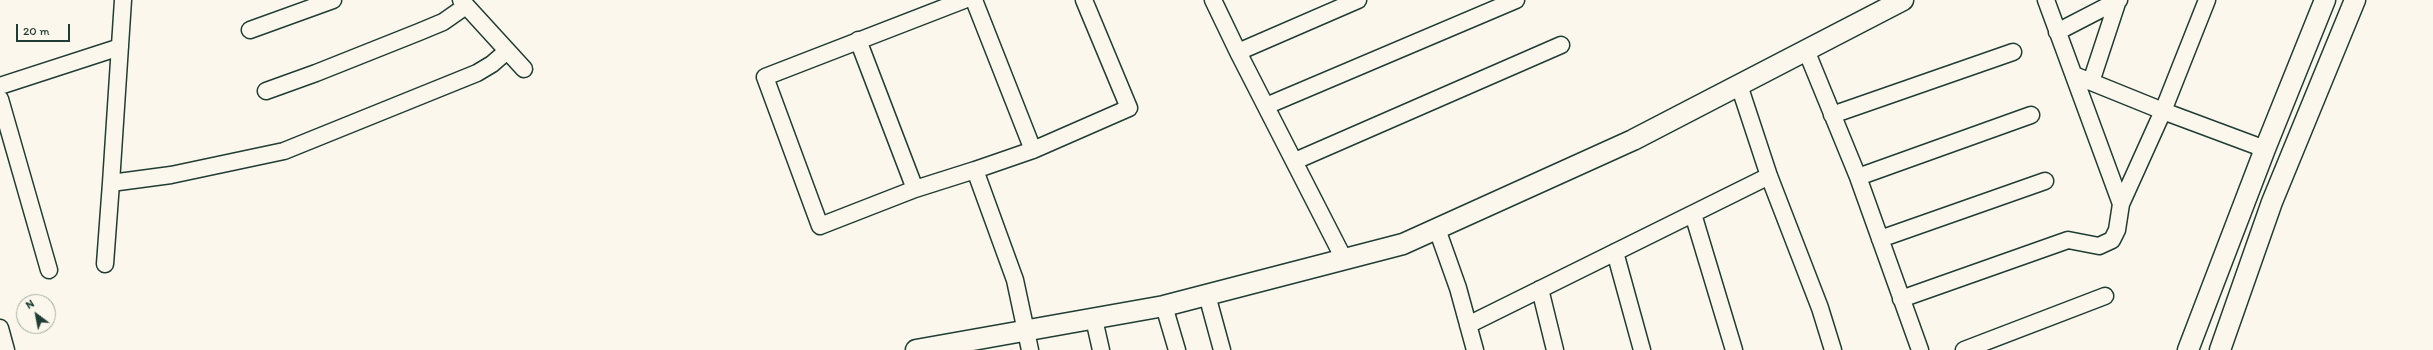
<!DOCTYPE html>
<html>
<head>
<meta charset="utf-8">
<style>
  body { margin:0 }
  #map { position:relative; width:2433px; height:350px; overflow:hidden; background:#fbf7ec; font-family:Itim,sans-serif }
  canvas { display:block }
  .north { position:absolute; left:16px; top:294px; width:40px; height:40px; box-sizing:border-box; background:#fbf7ec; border:1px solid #a3ada2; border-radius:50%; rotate:328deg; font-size:11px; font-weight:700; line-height:16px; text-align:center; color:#1f3d34 }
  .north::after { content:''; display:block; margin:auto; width:14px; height:18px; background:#1f3d34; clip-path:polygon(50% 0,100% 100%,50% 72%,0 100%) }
  .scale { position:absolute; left:16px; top:24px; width:54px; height:18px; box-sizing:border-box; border:2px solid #1f3d34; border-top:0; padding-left:5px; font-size:12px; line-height:14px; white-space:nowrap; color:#1f3d34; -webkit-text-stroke:3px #fbf7ec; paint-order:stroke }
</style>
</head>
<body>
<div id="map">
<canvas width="2433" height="350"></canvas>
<div class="north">N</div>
<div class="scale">20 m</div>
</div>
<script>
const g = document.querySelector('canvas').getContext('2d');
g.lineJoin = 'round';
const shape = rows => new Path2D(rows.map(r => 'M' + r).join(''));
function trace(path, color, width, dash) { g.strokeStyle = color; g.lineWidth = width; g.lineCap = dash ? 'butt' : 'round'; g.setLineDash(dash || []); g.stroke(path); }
const minor = shape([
  [123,0,111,183,171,175,284,151,477,73,492,64,507,51],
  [461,0,524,69],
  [964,0,765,77,820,226,915,189,975,170],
  [974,0,1033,150],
  [1213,0,1238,52],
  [250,30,333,0],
  [2057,32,2119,0],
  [858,40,915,189],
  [1806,50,1858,177,1920,350],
  [2074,75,2163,111,2265,149],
  [2091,82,2118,0],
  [1739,85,1769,176,1820,308,1833,350],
  [0,86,120,47],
  [266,91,316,73,419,32,443,22,466,6],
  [0,99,49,270],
  [1266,106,1516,0],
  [1832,115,2013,52],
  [1295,161,1561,45],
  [1858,177,2031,115],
  [2121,204,2163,111,2207,0],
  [1693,214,1734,350],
  [1437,229,1458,288,1475,350],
  [1880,239,2045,181],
  [1615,252,1642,350],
  [1344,259,1238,52,1358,0],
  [105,264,111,183],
  [1540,289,1555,350],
  [1207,295,1222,350],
  [1901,299,2068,240,2099,246,2112,240,2117,230,2121,204,2046,0],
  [1164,306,1177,350],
  [1094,319,1101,350],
  [1468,325,1769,176],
  [0,328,6,350],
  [1030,350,1015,280,975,170,1033,150,1129,108,1084,0],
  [1964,350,2105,296]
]);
const tertiary = shape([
  [916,350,1164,306,1403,244,1633,140,1903,0],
  [2188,350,2265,149,2325,0],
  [2220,350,2272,202,2355,0]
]);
trace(minor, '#1f3d34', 19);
trace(tertiary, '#1f3d34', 23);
trace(minor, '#fbf7ec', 16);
trace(tertiary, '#fbf7ec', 20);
</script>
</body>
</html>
